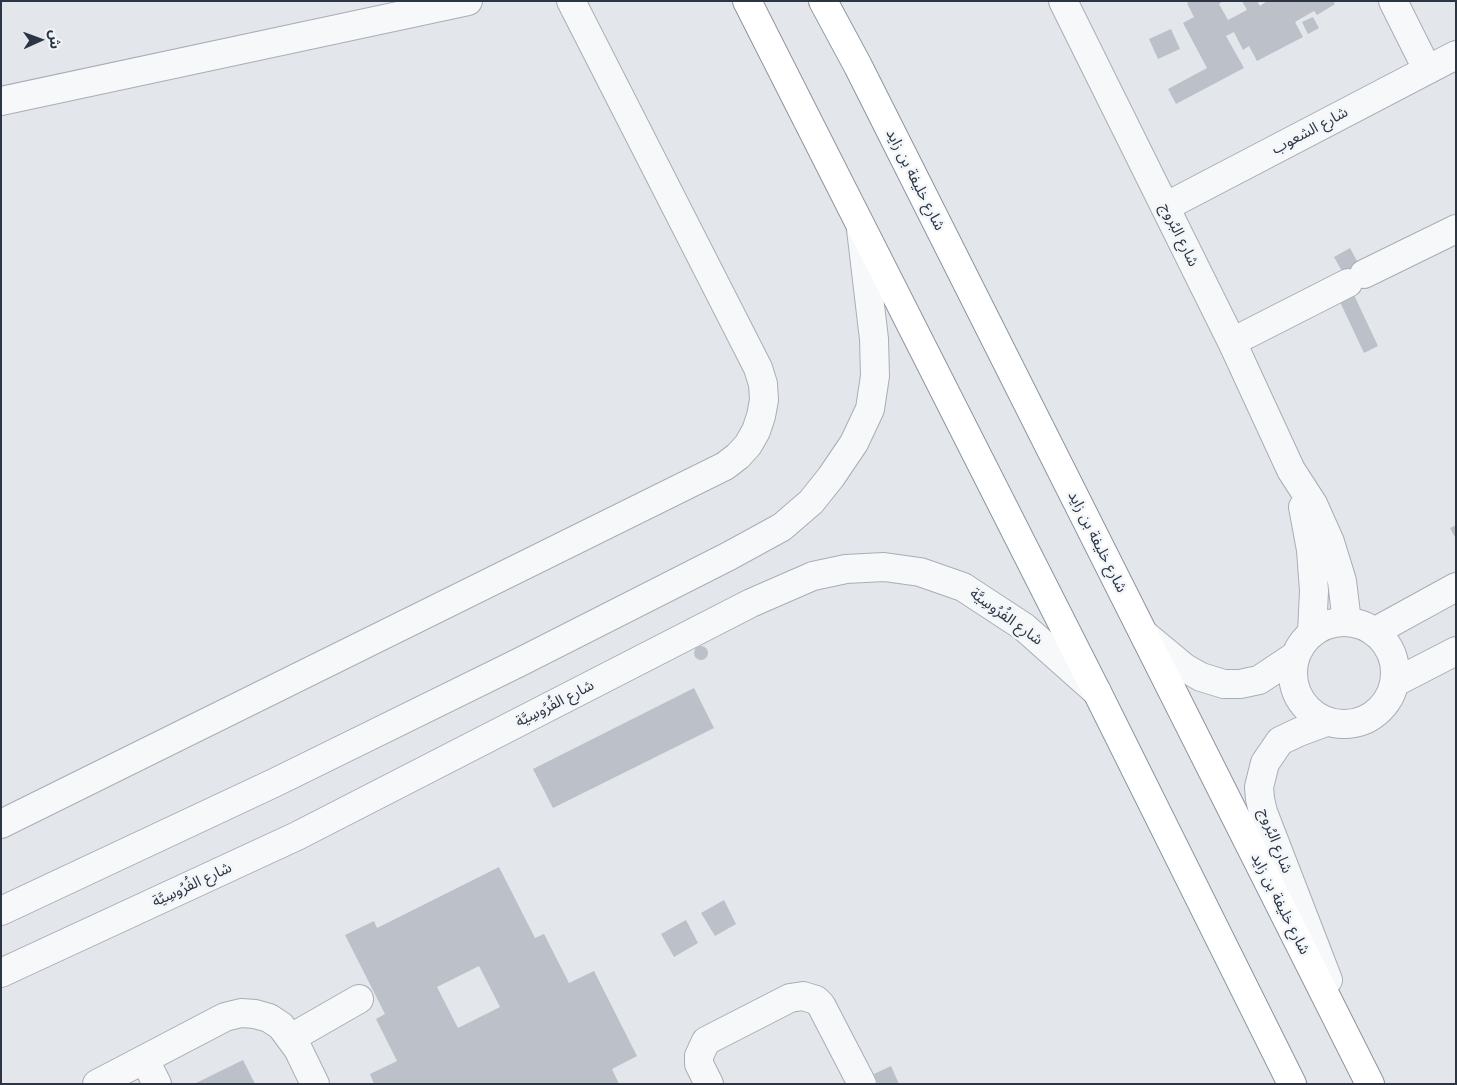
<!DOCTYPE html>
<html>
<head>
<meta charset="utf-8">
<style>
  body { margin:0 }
  #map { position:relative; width:1457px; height:1085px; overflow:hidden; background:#e3e7eb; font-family:Arial,"Noto Sans Arabic",sans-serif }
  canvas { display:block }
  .frame { position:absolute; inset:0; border:2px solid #2b3544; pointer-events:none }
  .north { position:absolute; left:15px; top:15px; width:50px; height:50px; -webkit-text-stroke:4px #f3f6f9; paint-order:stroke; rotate:88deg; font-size:14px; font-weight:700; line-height:20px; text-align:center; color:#2b3544 }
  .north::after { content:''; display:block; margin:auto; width:18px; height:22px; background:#2b3544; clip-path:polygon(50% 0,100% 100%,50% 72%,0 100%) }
</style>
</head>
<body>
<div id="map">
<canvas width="1457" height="1085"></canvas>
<div class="frame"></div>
<div class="north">ش</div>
</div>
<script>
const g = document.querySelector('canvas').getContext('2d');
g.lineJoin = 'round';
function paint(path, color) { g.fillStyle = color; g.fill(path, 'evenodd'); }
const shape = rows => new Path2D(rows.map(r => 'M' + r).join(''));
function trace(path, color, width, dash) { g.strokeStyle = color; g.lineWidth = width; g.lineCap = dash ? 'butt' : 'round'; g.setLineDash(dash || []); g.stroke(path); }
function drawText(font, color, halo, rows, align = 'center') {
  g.font = font + ' Arial,"Noto Sans Arabic",sans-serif'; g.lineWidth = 5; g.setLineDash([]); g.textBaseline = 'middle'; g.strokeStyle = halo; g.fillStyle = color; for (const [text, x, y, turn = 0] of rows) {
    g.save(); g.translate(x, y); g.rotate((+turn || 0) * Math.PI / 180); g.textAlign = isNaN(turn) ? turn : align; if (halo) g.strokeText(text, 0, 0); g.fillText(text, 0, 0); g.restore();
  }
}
const building = shape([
  [1191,1,1223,1,1219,4,1228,20,1247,10,1242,1,1257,1,1260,6,1267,1,1333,1,1335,4,1317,15,1314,11,1295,22,1303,37,1257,61,1249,46,1243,50,1234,32,1226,36,1244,68,1176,104,1168,89,1207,68,1183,23,1194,17,1187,3],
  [1313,17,1319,28,1308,34,1302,22],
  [1171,29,1180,49,1158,59,1149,39],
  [1350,248,1364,274,1352,289,1334,257],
  [1354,295,1378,346,1364,353,1340,302],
  [1456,525,1456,539,1450,528],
  '694 653a7 7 0 1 1 14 0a7 7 0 1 1-14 0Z',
  [694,688,714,728,553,808,533,769],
  [499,867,535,938,544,934,569,983,594,971,637,1056,612,1069,619,1084,374,1084,370,1074,397,1061,376,1019,385,1014,345,935,374,921,377,928],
  [479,966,500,1007,458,1028,437,987],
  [724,900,736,924,715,936,701,913],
  [686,920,698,943,674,957,661,934],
  [243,1060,255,1084,194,1084],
  [891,1066,899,1084,878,1084,874,1074]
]);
const minor = shape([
  [1063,1,1232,342,1291,470,1313,504,1330,542,1342,581,1347,622],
  [1393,1,1427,69],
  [1,101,468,1],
  [1165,207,1456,55],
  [1364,274,1456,229],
  [1232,342,1348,283],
  [1303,507,1311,550,1314,591,1312,633],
  '1293 673a51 51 0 1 1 102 0a51 51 0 1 1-102 0Z',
  [1374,632,1456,587],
  [1144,634,1185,668,1201,677,1224,684,1240,684,1259,680,1295,656],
  [1394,683,1456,651],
  [1326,722,1299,732,1280,741,1265,763,1259,787,1260,799,1263,812,1328,980],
  [1,824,725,466,738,456,748,445,756,431,761,416,764,400,763,384,758,368,571,1],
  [1,911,276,782,520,662,729,556,782,527,811,502,831,477,854,443,870,409,875,376,874,339,861,229],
  [1,973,297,836,751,603,813,576,846,569,884,567,920,572,963,587,1024,627,1097,692],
  [291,1038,359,999],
  [145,1060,157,1084],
  [97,1084,225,1017,241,1013,255,1014,269,1018,281,1026,298,1049,315,1084],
  [709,1084,699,1064,699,1056,706,1041,790,998,803,996,816,1000,821,1005,862,1084]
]);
const highway = shape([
  [747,1,1098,694,1292,1084],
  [823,1,858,66,1370,1084]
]);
const streetNames = [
  ["شارع الشعوب",1310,131,-28],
  ["شارع خليفة بن زايد",915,180,63],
  ["شارع البُروج",1179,235,64],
  ["شارع خليفة بن زايد",1097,542,63],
  ["شارع الفُرُوسِيَّة",1006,617,36],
  ["شارع الفُرُوسِيَّة",555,704,-27],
  ["شارع البُروج",1275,841,69],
  ["شارع الفُرُوسِيَّة",192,885,-25],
  ["شارع خليفة بن زايد",1280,904,63]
];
paint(building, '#bbc0c9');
trace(minor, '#a8aeb6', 30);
trace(highway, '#8b95a2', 30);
trace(minor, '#f6f8fa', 28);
trace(highway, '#fff', 28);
drawText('15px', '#2b3544', '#f3f6f9', streetNames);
</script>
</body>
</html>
